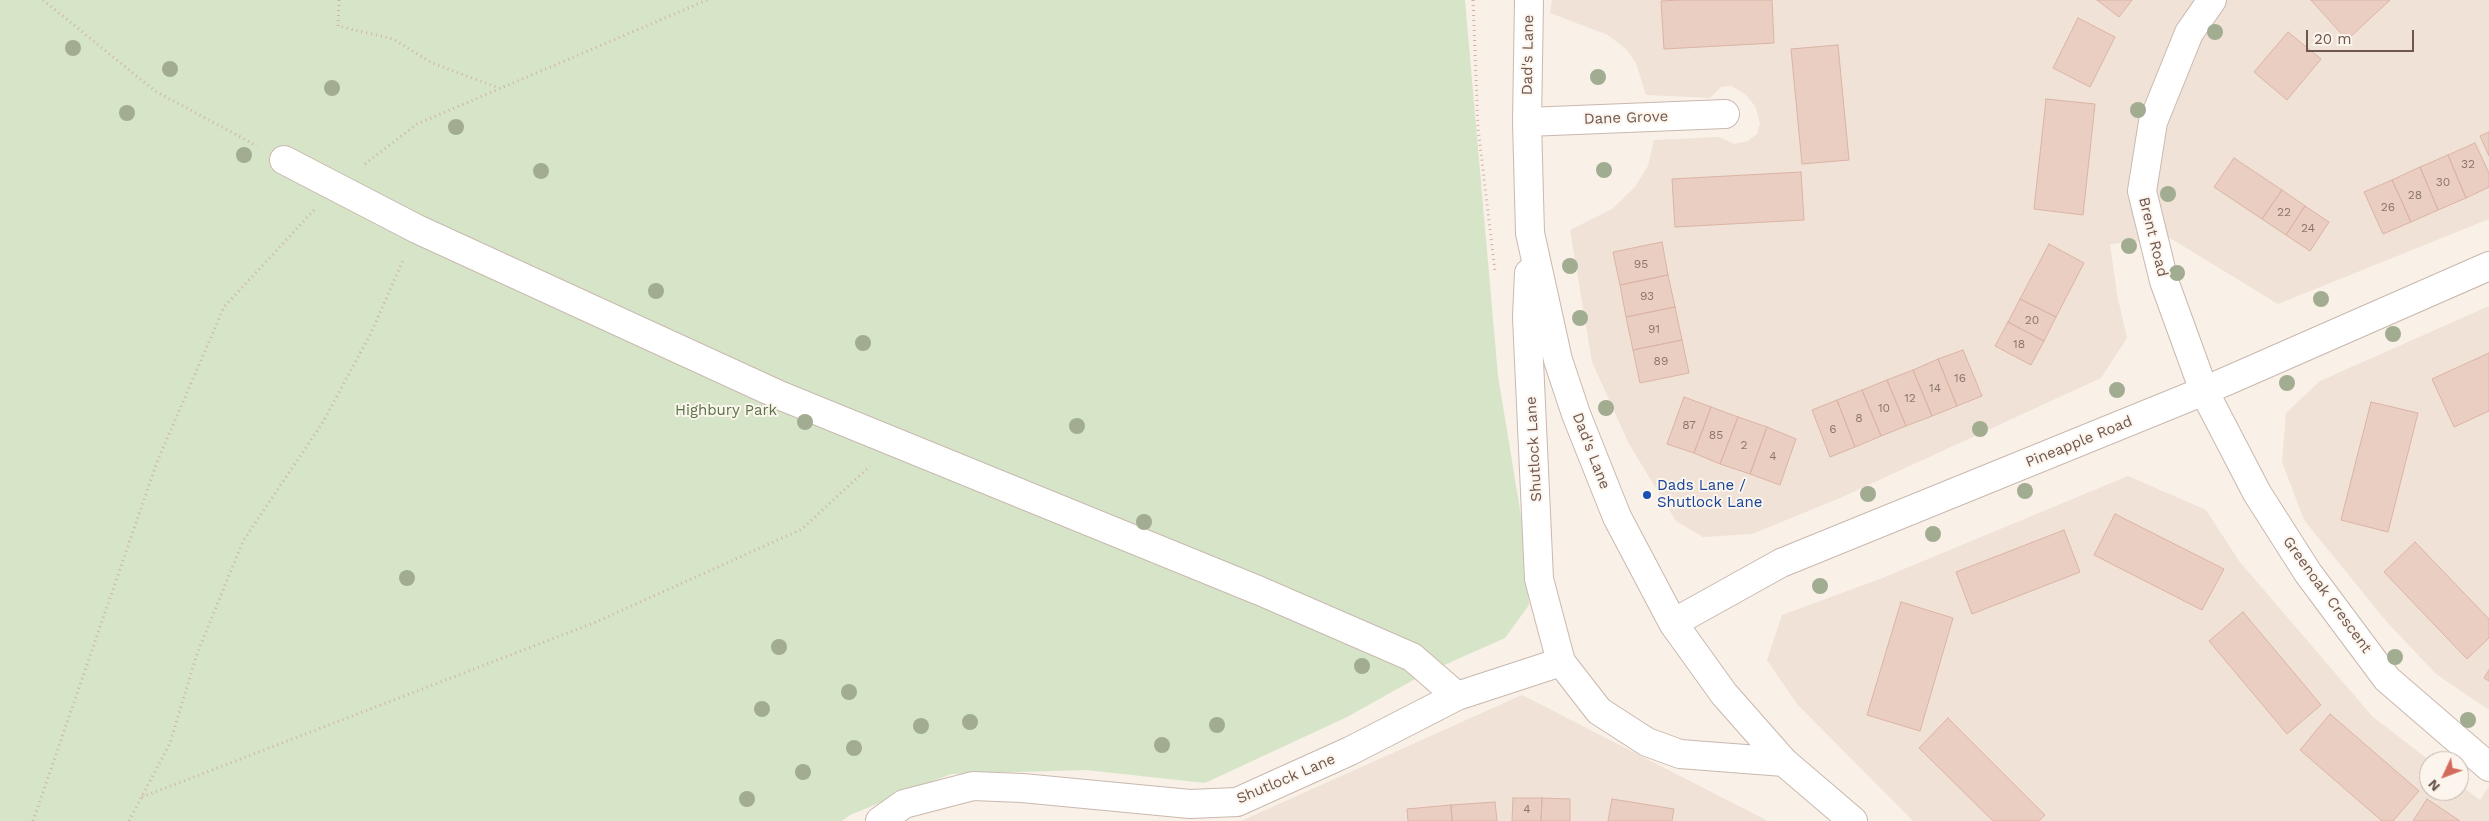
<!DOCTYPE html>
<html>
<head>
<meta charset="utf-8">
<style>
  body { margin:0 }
  #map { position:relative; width:2489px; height:821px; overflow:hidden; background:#f9f0e7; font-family:"Work Sans",sans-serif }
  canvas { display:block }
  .north { position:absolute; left:2419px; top:751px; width:50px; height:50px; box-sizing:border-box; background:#fcf5ed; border:1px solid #c4b6ae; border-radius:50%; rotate:227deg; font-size:14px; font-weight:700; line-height:20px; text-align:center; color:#6f574f }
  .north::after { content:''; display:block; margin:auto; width:18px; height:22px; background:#d36b5d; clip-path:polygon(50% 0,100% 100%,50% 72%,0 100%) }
  .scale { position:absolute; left:2306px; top:30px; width:108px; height:22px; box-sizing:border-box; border:2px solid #6f574f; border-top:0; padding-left:6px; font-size:15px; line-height:18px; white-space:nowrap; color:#6f574f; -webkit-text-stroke:4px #fcf5ed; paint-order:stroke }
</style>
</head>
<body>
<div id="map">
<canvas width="2489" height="821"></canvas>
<div class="north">N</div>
<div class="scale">20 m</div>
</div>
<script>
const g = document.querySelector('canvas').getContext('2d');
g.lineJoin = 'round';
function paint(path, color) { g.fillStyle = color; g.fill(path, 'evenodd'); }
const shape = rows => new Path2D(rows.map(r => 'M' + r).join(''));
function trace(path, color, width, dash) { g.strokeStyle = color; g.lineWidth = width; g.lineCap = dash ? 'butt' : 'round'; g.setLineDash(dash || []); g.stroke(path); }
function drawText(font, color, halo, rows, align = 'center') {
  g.font = font + ' "Work Sans",sans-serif'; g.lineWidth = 4; g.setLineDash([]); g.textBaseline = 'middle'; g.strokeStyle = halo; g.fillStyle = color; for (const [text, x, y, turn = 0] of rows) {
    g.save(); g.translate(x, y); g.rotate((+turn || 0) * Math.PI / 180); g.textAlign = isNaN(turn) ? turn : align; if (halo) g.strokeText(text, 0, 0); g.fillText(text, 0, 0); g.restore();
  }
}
const residential = shape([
  [1552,0,2489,0,2489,219,2278,304,2170,238,2110,244,2117,294,2127,338,2101,378,1840,498,1752,534,1703,537,1676,521,1629,444,1592,362,1570,230,1612,209,1635,187,1648,166,1654,140,1719,137,1734,144,1748,141,1757,134,1760,123,1755,106,1745,94,1731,86,1721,87,1710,98,1646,95,1636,63,1626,49,1608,35,1550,13],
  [2489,306,2489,710,2436,674,2386,621,2304,520,2282,462,2286,413,2320,381],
  [2128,476,2206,510,2239,561,2372,716,2430,761,2429,791,2459,791,2459,784,2480,800,2489,786,2489,821,1913,821,1797,704,1767,660,1782,615,1880,579],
  [1522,695,1768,821,1241,821]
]);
const green = shape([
  [0,0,1465,0,1498,376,1525,540,1529,605,1505,638,1424,674,1347,717,1205,783,1086,770,951,774,850,815,842,821,0,821]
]);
const building = shape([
  [1682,0,1772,0,1774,43,1664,49,1661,1,1682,0],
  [2097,0,2132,0,2119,17,2097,0],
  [2311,0,2390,0,2347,40,2311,0],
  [2078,18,2115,37,2090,87,2053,68,2078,18],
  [2288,32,2321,59,2287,100,2254,72,2288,32],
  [1838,45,1849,160,1802,164,1791,49,1838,45],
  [2046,99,2095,104,2083,215,2034,209,2046,99],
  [2489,132,2489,156,2480,136,2489,132],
  [2475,143,2489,173,2489,187,2466,198,2448,155,2475,143],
  [2448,155,2466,198,2438,210,2420,167,2448,155],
  [2234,158,2282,190,2262,219,2214,187,2234,158],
  [2420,167,2438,210,2411,222,2392,180,2420,167],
  [1801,172,1804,220,1675,227,1672,179,1801,172],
  [2392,180,2411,222,2383,234,2364,192,2392,180],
  [2282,190,2305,206,2286,235,2262,219,2282,190],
  [2305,206,2329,222,2310,251,2286,235,2305,206],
  [1662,242,1668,275,1620,285,1613,252,1662,242],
  [2049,244,2084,263,2056,317,2020,299,2049,244],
  [1668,275,1675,307,1626,317,1620,285,1668,275],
  [2020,299,2056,317,2044,341,2008,322,2020,299],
  [1675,307,1682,340,1633,350,1626,317,1675,307],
  [2008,322,2044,341,2031,365,1995,346,2008,322],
  [1682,340,1689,373,1640,383,1633,350,1682,340],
  [1963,350,1982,396,1957,406,1938,359,1963,350],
  [2489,353,2489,411,2454,427,2432,379,2489,353],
  [1938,359,1957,406,1932,416,1913,370,1938,359],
  [1913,370,1932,416,1906,426,1887,380,1913,370],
  [1887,380,1906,426,1881,436,1862,390,1887,380],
  [1862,390,1881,436,1855,447,1837,400,1862,390],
  [1684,397,1711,407,1694,453,1667,444,1684,397],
  [1837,400,1855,447,1830,457,1812,410,1837,400],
  [2371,402,2418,413,2388,532,2341,520,2371,402],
  [1711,407,1738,417,1720,464,1694,453,1711,407],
  [1738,417,1767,427,1750,474,1720,464,1738,417],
  [1767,427,1796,439,1780,485,1750,474,1767,427],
  [2115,514,2224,569,2202,610,2094,555,2115,514],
  [2064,530,2080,572,1972,614,1956,572,2064,530],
  [2415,542,2489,619,2489,638,2467,659,2384,572,2415,542],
  [1901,602,1953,618,1920,731,1867,715,1901,602],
  [2243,612,2321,705,2287,734,2209,641,2243,612],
  [2489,670,2489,681,2484,678,2489,670],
  [2330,714,2419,791,2393,821,2382,821,2300,750,2330,714],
  [1948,718,2045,815,2039,821,1993,821,1919,748,1948,718],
  [1513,798,1542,798,1541,821,1512,821,1513,798],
  [1542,798,1570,799,1570,821,1541,821,1542,798],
  [1612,799,1674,809,1672,821,1608,821,1612,799],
  [2427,799,2460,821,2413,821,2427,799],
  [1495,802,1497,821,1452,821,1451,805,1495,802],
  [1451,805,1452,821,1408,821,1407,809,1451,805]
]);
const path = shape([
  [43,0,155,91,257,146],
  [339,0,338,26,393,39,432,63,499,88],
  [1473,0,1478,128,1495,271],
  [365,164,417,124,707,0],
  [142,797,596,622,802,529,870,466],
  [33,821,157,462,224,307,314,210],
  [129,821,170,743,197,654,243,541,323,422,371,333,404,258]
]);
const minor = shape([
  [1529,0,1527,122,1530,233,1558,360,1576,414,1617,517,1673,623,1724,694,1784,762,1853,821],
  [2212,0,2189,33,2153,122,2142,191,2164,281,2204,391,2257,493,2308,573,2387,679,2489,767],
  [1527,122,1725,114],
  [284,160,417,229,779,395,1260,591,1412,657,1457,696],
  [1529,273,1527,317,1539,579,1561,662,1599,711,1647,742,1680,754,1784,762],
  [1673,623,1781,563,2204,391,2489,266],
  [880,821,904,804,973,786,1022,788,1190,804,1237,802,1350,751,1457,696,1561,662]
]);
const trees = [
  [2215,32],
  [73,48],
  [170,69],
  [1598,77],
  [332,88],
  [2138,110],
  [127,113],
  [456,127],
  [244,155],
  [1604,170],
  [541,171],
  [2168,194],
  [2129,246],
  [1570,266],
  [2177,273],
  [656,291],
  [2321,299],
  [1580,318],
  [2393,334],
  [863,343],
  [2287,383],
  [2117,390],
  [1606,408],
  [805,422],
  [1077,426],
  [1980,429],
  [2025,491],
  [1868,494],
  [1144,522],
  [1933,534],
  [407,578],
  [1820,586],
  [779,647],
  [2395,657],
  [1362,666],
  [849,692],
  [762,709],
  [2468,720],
  [970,722],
  [1217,725],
  [921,726],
  [1162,745],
  [854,748],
  [803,772],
  [747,799]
];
const markers = [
  [1647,495,5,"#1a4fb4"]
];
const numberNames = [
  ["32",2468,164],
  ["30",2443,182],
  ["28",2415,195],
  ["26",2388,207],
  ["22",2284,212],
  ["24",2308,228],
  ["95",1641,264],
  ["93",1647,296],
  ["20",2032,320],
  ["91",1654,329],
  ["18",2019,344],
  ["89",1661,361],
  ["16",1960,378],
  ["14",1935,388],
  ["12",1910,398],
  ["10",1884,408],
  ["8",1859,418],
  ["87",1689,425],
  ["6",1833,429],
  ["85",1716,435],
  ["2",1744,445],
  ["4",1773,456],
  ["4",1527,809]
];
const streetNames = [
  ["Dad's Lane",1528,55,-89],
  ["Dane Grove",1626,118,-2],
  ["Brent Road",2153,237,76],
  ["Pineapple Road",2079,442,-22],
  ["Shutlock Lane",1534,449,-93],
  ["Dad's Lane",1591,451,69],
  ["Greenoak Crescent",2327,595,54],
  ["Shutlock Lane",1286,779,-23]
];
const parkNames = [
  ["Highbury Park",726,411]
];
const transitNames = [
  ["Dads Lane /",1657,486],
  ["Shutlock Lane",1657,503]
];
paint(residential, '#f0e2d6');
paint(green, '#d6e5c7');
paint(building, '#ebcec2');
trace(building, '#dbb4a5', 1);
trace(minor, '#c9b8af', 30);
trace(path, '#d0b2a6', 3, [1, 4]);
trace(minor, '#fff', 28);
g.fillStyle = '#a2ac90';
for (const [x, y] of trees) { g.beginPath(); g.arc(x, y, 8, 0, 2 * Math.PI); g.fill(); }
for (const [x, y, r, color] of markers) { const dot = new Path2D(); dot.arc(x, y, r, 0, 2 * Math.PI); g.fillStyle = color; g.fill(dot); trace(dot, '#fcf5ed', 2); }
drawText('12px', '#8e756c', null, numberNames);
drawText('15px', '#6f574f', '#fcf5ed', streetNames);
drawText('15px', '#5a7449', '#fcf5ed', parkNames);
drawText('15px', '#164399', '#fcf5ed', transitNames, 'left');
</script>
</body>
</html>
